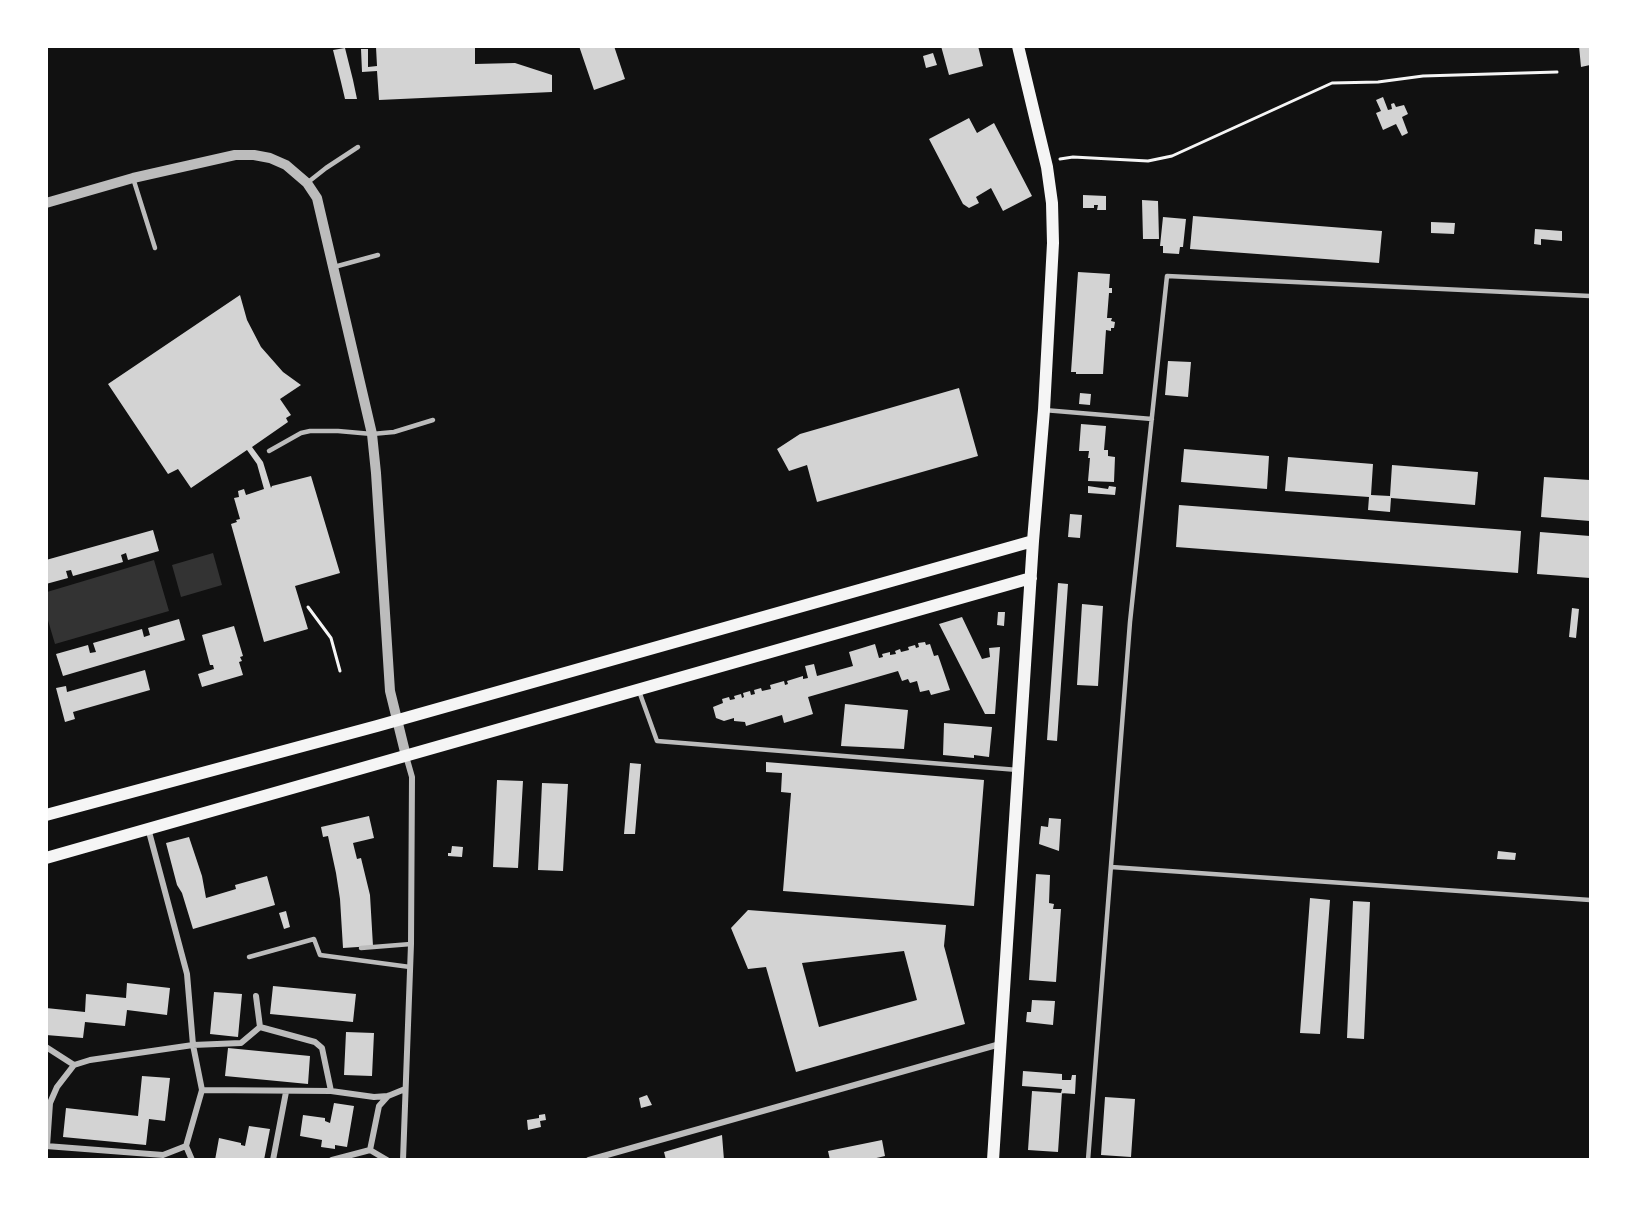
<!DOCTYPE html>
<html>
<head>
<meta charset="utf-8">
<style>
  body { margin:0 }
  #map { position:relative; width:1637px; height:1206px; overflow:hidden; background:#111; font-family:Mulish,sans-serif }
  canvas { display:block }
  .frame { position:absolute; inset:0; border:48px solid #fff; pointer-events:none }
</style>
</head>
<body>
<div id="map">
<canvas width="1637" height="1206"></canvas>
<div class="frame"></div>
</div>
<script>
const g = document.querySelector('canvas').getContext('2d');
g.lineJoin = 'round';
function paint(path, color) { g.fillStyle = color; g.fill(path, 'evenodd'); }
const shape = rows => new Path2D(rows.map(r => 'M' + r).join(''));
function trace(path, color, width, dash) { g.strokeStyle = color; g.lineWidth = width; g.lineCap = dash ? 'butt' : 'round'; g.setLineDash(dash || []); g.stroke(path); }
const water = shape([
  [213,553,222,585,181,597,172,565],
  [154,560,169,611,55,644,47,617,47,592]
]);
const building = shape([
  [475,46,475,64,515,63,552,75,552,92,379,100,377,71,362,72,361,49,368,49,368,67,377,66,376,47],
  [579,46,614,46,625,79,594,90],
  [941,46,978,46,983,66,949,75],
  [1579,46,1590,46,1590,65,1581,67],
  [345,48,353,80,357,99,345,99,341,82,333,50],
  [933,53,937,65,926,68,923,56],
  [1383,97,1388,110,1392,109,1391,104,1394,103,1396,107,1404,105,1408,114,1402,117,1408,133,1402,136,1396,124,1383,130,1376,113,1381,111,1376,100],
  [969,118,977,133,994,123,1032,196,1003,211,991,188,976,197,979,203,969,208,963,204,929,139],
  [1083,195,1106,196,1106,210,1097,210,1098,205,1094,205,1094,208,1083,208],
  [1142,200,1158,201,1159,239,1143,239],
  [1193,216,1382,231,1379,263,1190,249],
  [1163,217,1186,219,1183,247,1180,247,1179,254,1163,253,1163,246,1160,246],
  [1431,222,1455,223,1454,234,1431,233],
  [1535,229,1562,231,1562,241,1541,239,1541,245,1534,244],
  [1078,272,1110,274,1109,288,1112,288,1112,293,1109,293,1107,318,1112,318,1111,321,1115,322,1114,328,1111,328,1111,331,1106,330,1103,374,1076,374,1076,372,1071,372],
  [240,295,247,320,261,347,283,372,301,385,280,399,291,415,286,418,288,422,252,447,263,462,271,488,272,486,311,476,340,573,295,586,308,629,264,642,231,524,237,522,236,520,240,519,234,498,239,497,238,491,244,489,246,495,264,489,257,464,247,450,191,488,178,469,168,474,108,384],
  [1168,361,1191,362,1188,397,1165,395],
  [959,388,978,456,817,502,807,465,789,471,777,449,800,434],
  [1080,393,1091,394,1090,405,1079,404],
  [1081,424,1106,426,1104,450,1108,450,1108,456,1115,457,1114,482,1088,481,1090,458,1088,458,1089,451,1079,451],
  [1184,449,1269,456,1267,489,1181,482],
  [1288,457,1373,464,1371,495,1390,496,1392,465,1478,472,1475,505,1391,498,1390,512,1368,510,1369,497,1285,491],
  [1544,477,1590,480,1590,521,1541,517],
  [1088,486,1108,489,1109,486,1116,487,1115,495,1088,493],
  [1179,505,1521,531,1518,573,1176,547],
  [1070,514,1082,515,1080,538,1068,537],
  [153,530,159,551,128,560,126,553,121,555,123,562,73,576,71,570,66,571,68,578,46,584,46,560],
  [1540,532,1590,536,1590,578,1537,574],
  [1058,583,1068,584,1057,741,1047,740],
  [1082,604,1103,606,1098,686,1077,685],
  [1572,608,1579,609,1576,638,1569,637],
  [998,612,1005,612,1004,626,997,625],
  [962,617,982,659,990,657,989,648,1000,647,995,714,985,714,939,624],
  [179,619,185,640,63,676,56,654,88,645,90,653,96,652,93,643,142,629,144,637,150,635,148,628],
  [234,626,243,656,240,657,242,661,239,662,243,675,202,687,198,674,214,669,213,665,210,665,202,635],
  [925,642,926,645,930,644,934,656,938,655,950,690,931,695,929,690,920,692,917,681,910,683,908,679,902,681,898,671,808,697,813,714,784,723,782,715,746,726,745,722,734,721,734,718,724,721,716,718,713,707,723,703,722,699,729,697,730,700,735,699,734,696,741,694,742,698,744,697,743,693,750,691,751,695,755,694,754,690,761,688,762,691,771,689,770,685,784,681,785,685,788,684,787,681,803,676,803,679,808,678,805,666,814,664,817,676,853,666,849,652,875,644,879,658,883,657,882,654,890,652,890,655,896,654,895,651,900,649,901,652,909,650,908,647,915,645,916,648,919,647,918,643],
  [145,670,150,690,73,712,75,719,65,722,56,688,66,686,67,692],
  [845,704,908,710,904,749,841,746],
  [944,723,992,727,989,757,974,755,974,758,943,755],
  [766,762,984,780,974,906,783,891,791,793,781,792,782,773,766,772],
  [630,763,641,764,635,834,624,834],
  [497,780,523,781,518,868,493,867],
  [542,783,568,784,563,871,538,870],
  [369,816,374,838,353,843,357,859,361,858,370,895,373,946,343,948,340,899,336,873,328,836,323,837,321,827],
  [1049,818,1061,819,1059,851,1039,844,1041,826,1048,827],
  [189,837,202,876,206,898,236,889,235,885,267,876,275,905,193,929,182,893,177,885,166,843],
  [452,846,463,847,462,857,448,856,448,853,451,853],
  [1498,851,1516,853,1515,860,1497,859],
  [1036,874,1050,875,1049,903,1054,904,1053,909,1061,909,1056,982,1029,980],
  [1310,898,1330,900,1320,1034,1300,1033],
  [1353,901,1370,902,1364,1039,1347,1038],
  [748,910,946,925,944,946,965,1024,796,1072,766,967,748,969,731,928],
  [904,951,917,1000,819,1027,802,963],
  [286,911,290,927,284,929,279,913],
  [127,983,170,988,167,1015,127,1010,125,1026,85,1022,83,1038,46,1035,46,1008,85,1012,86,994,126,998],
  [273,986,356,994,353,1022,270,1014],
  [214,992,242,994,238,1037,210,1034],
  [1032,1000,1055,1001,1053,1025,1026,1022,1027,1012,1031,1012],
  [346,1032,374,1033,372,1076,344,1075],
  [228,1048,310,1056,308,1084,225,1076],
  [1023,1071,1062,1074,1062,1080,1071,1080,1072,1075,1076,1075,1075,1094,1061,1093,1062,1089,1022,1086],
  [142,1076,170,1078,165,1121,149,1119,146,1145,63,1137,66,1108,138,1116],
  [1032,1091,1062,1093,1058,1152,1028,1150],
  [647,1095,652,1105,641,1108,639,1098],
  [1105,1097,1135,1099,1131,1157,1101,1155],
  [334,1103,354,1106,347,1147,335,1145,335,1149,321,1147,322,1140,300,1136,303,1115,325,1118,325,1121,330,1123],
  [545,1114,546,1120,540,1121,541,1127,528,1130,527,1120,539,1118,539,1115],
  [249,1126,270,1129,264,1160,215,1160,219,1138,241,1143,241,1145,245,1146],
  [722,1135,724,1160,666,1160,664,1152],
  [882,1140,885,1156,868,1160,830,1160,828,1151]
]);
const path = shape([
  [1060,159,1073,157,1148,161,1172,156,1332,83,1378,82,1423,76,1557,72],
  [308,607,331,638,340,671]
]);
const service = shape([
  [133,178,155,248],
  [307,183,326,168,358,147],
  [334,267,378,255],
  [1044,410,1152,419],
  [269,451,301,433,310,431,338,431,372,434,394,432,433,420],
  [639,691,657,741,1018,770],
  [1111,867,1590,900],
  [361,948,411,944],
  [249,957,314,939,320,955,410,967],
  [1088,1160,1130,622,1167,276,1590,296]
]);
const minor = shape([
  [148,828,187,974,193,1045,202,1090,186,1146,192,1160],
  [256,996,260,1027,315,1042,322,1048,331,1091],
  [46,1047,74,1065,90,1060,193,1045,241,1043,260,1027],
  [202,1090,331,1091,374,1097,388,1096,405,1089],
  [46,1146,163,1155,186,1146],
  [47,1146,50,1103,57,1087,74,1065],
  [370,1150,379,1106,388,1096],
  [273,1160,286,1092],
  [332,1160,370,1150,387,1160],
  [403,1160,411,944,412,777,406,756],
  [589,1160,1000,1044]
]);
const tertiary = shape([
  [46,203,133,178,235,155,254,155,270,158,286,165,307,183,317,198,372,434,376,473,390,691,406,756]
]);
const secondary = shape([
  [46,815,377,726,1033,541],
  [46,858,1031,578],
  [993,1160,1033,541,1044,410,1053,243,1052,203,1047,167,1018,46]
]);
paint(water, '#333');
paint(building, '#d3d3d3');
trace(path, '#f5f5f5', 3);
trace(service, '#bcbcbc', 4.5);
trace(minor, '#bcbcbc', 6);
trace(tertiary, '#bcbcbc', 10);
trace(secondary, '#f5f5f5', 12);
</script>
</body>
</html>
